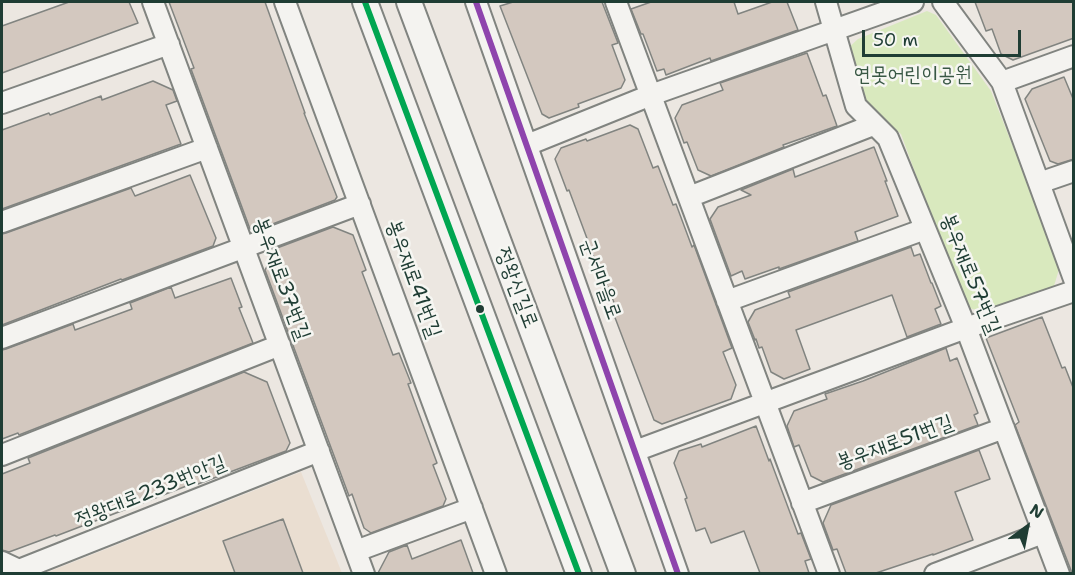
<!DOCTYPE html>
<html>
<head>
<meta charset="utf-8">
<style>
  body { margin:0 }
  #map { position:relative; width:1075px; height:575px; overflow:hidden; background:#ece7e1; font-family:"Shantell Sans",sans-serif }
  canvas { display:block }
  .frame { position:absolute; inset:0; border:3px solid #1f3d34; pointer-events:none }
  .north { position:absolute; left:997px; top:497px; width:60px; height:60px; -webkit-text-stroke:4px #f6f6f2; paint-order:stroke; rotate:32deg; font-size:16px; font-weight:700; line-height:24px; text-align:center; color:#1f3d34 }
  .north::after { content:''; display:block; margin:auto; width:21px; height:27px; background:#1f3d34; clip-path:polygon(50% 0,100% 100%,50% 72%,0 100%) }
  .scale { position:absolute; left:862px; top:30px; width:159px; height:27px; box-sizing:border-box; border:3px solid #1f3d34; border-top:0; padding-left:8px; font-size:18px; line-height:21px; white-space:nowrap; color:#1f3d34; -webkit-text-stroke:4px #f6f6f2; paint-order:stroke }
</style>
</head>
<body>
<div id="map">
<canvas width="1075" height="575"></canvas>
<div class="frame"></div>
<div class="north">N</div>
<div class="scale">50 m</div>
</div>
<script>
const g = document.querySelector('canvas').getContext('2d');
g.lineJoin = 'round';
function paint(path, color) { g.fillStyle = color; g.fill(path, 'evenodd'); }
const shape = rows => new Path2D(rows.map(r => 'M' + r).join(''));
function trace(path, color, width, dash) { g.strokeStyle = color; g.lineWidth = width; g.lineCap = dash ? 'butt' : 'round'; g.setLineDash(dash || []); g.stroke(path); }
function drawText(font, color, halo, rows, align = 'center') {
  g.font = font + ' "Shantell Sans","Poor Story",sans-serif'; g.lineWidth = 5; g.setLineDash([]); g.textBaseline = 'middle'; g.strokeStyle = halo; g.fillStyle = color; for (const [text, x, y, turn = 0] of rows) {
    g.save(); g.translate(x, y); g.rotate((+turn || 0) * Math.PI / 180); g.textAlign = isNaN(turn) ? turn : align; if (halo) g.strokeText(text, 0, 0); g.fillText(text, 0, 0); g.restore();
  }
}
const built = shape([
  [301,472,342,573,43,574]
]);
const green = shape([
  [927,11,936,15,991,91,1060,266,1054,286,981,311,964,307,901,134,866,109,845,51,858,39]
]);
const building = shape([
  [69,2,129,2,138,23,2,73,2,26,69,2],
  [169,2,265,2,305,113,304,113,337,197,335,200,270,225,269,222,250,229,191,69,194,68,169,2],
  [513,2,602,2,618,43,612,45,625,80,621,88,578,104,579,107,549,118,542,114,500,6,513,2],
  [651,2,734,2,738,14,772,2,787,2,798,30,711,61,710,58,666,75,664,69,657,71,643,34,641,34,631,9,651,2],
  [975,2,1074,2,1074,38,1013,60,1001,54,992,29,986,31,975,2],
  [807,53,823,96,826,95,837,126,783,145,784,147,711,176,698,170,687,142,684,143,675,118,682,105,723,90,720,83,807,53],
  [1064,77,1074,101,1074,159,1058,164,1050,161,1025,99,1032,89,1064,77],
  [153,81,173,90,177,101,166,105,181,144,2,209,2,130,49,113,50,115,101,96,102,100,153,81],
  [630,125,638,129,653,168,658,166,673,205,676,204,692,247,694,245,732,348,723,352,736,385,731,399,662,424,654,420,614,315,618,313,600,267,598,268,569,190,567,191,555,159,561,148,586,139,587,141,630,125],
  [874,147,887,181,885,181,898,216,855,232,858,241,779,269,779,267,745,279,742,271,731,276,710,219,718,207,751,195,741,190,793,169,795,177,874,147],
  [190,175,216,238,213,246,122,280,121,279,2,325,2,234,6,233,131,188,135,196,190,175],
  [333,227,353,235,366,270,362,272,393,355,399,353,411,383,408,384,437,463,433,465,446,499,443,506,371,533,364,528,352,494,349,496,265,270,277,248,333,227],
  [911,247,914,256,920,254,931,283,932,283,941,306,935,309,941,324,907,337,892,295,796,330,810,369,784,379,771,372,762,347,759,348,756,339,755,340,748,322,755,310,790,297,788,292,911,247],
  [231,278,242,307,239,308,253,343,19,435,18,433,2,439,2,350,6,349,73,324,75,330,132,309,130,303,171,287,175,298,231,278],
  [1042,317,1062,368,1065,367,1074,390,1074,573,1072,573,1015,425,1019,422,986,338,1042,317],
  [946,348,950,361,957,358,978,413,974,415,978,425,823,482,811,476,799,445,794,447,787,426,794,411,827,399,825,394,863,381,946,348],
  [244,372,267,382,290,443,286,451,198,484,197,482,56,536,55,535,9,552,2,550,2,474,30,463,28,458,244,372],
  [756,426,769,461,770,459,798,534,801,533,811,559,805,561,809,573,760,573,744,531,711,543,705,528,696,531,685,499,687,498,674,463,679,451,701,444,702,447,756,426],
  [979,450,990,479,955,492,973,540,933,555,933,554,876,573,846,573,837,549,833,550,823,523,831,505,979,450],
  [283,519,303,573,235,573,223,541,283,519],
  [461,540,473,573,378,573,389,552,407,545,412,559,461,540]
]);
const minor = shape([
  [153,2,364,574],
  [285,2,496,574],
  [476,2,678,574],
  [616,2,829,574],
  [826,2,856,106,888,138,966,328,1059,574],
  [943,2,1002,82,1074,279],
  [1002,82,1074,56],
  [2,103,169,44],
  [527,145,651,95,913,2],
  [1039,183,1074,171],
  [689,197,873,125],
  [2,222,207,148],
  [727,301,925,229],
  [2,338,360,204],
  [635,451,966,328,1074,291],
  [2,455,280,345],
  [802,503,1004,428],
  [356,551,472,508],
  [2,562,19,570,319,451],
  [935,574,1043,533]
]);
const tertiary = shape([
  [365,2,579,574],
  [409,2,623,574]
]);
const bus1 = shape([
  [365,2,579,574]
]);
const bus2 = shape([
  [476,2,678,574]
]);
const markers = [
  [480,309,5,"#1f3d34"]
];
const parkNames = [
  ["연못어린이공원",913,76]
];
const streetNames = [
  ["봉우재로57번길",970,274,68],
  ["봉우재로37번길",281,279,70],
  ["봉우재로41번길",413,279,70],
  ["군서마을로",600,279,70],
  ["정왕신길로",516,288,69],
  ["봉우재로51번길",895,443,-20],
  ["정왕대로233번안길",151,492,-22]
];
paint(built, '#eaded1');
paint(green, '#d9e9be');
paint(building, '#d3c8bf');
trace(building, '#818480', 1.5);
trace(minor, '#818480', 24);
trace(tertiary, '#818480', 28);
trace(minor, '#f4f3f0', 20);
trace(tertiary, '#f4f3f0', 24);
trace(bus1, '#00a651', 6);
trace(bus2, '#8e44ad', 6);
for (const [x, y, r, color] of markers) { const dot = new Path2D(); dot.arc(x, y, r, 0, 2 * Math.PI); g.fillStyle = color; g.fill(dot); trace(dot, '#f6f6f2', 2); }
drawText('21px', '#385744', '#f6f6f2', parkNames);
drawText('21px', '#1f3d34', '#f6f6f2', streetNames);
</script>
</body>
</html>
